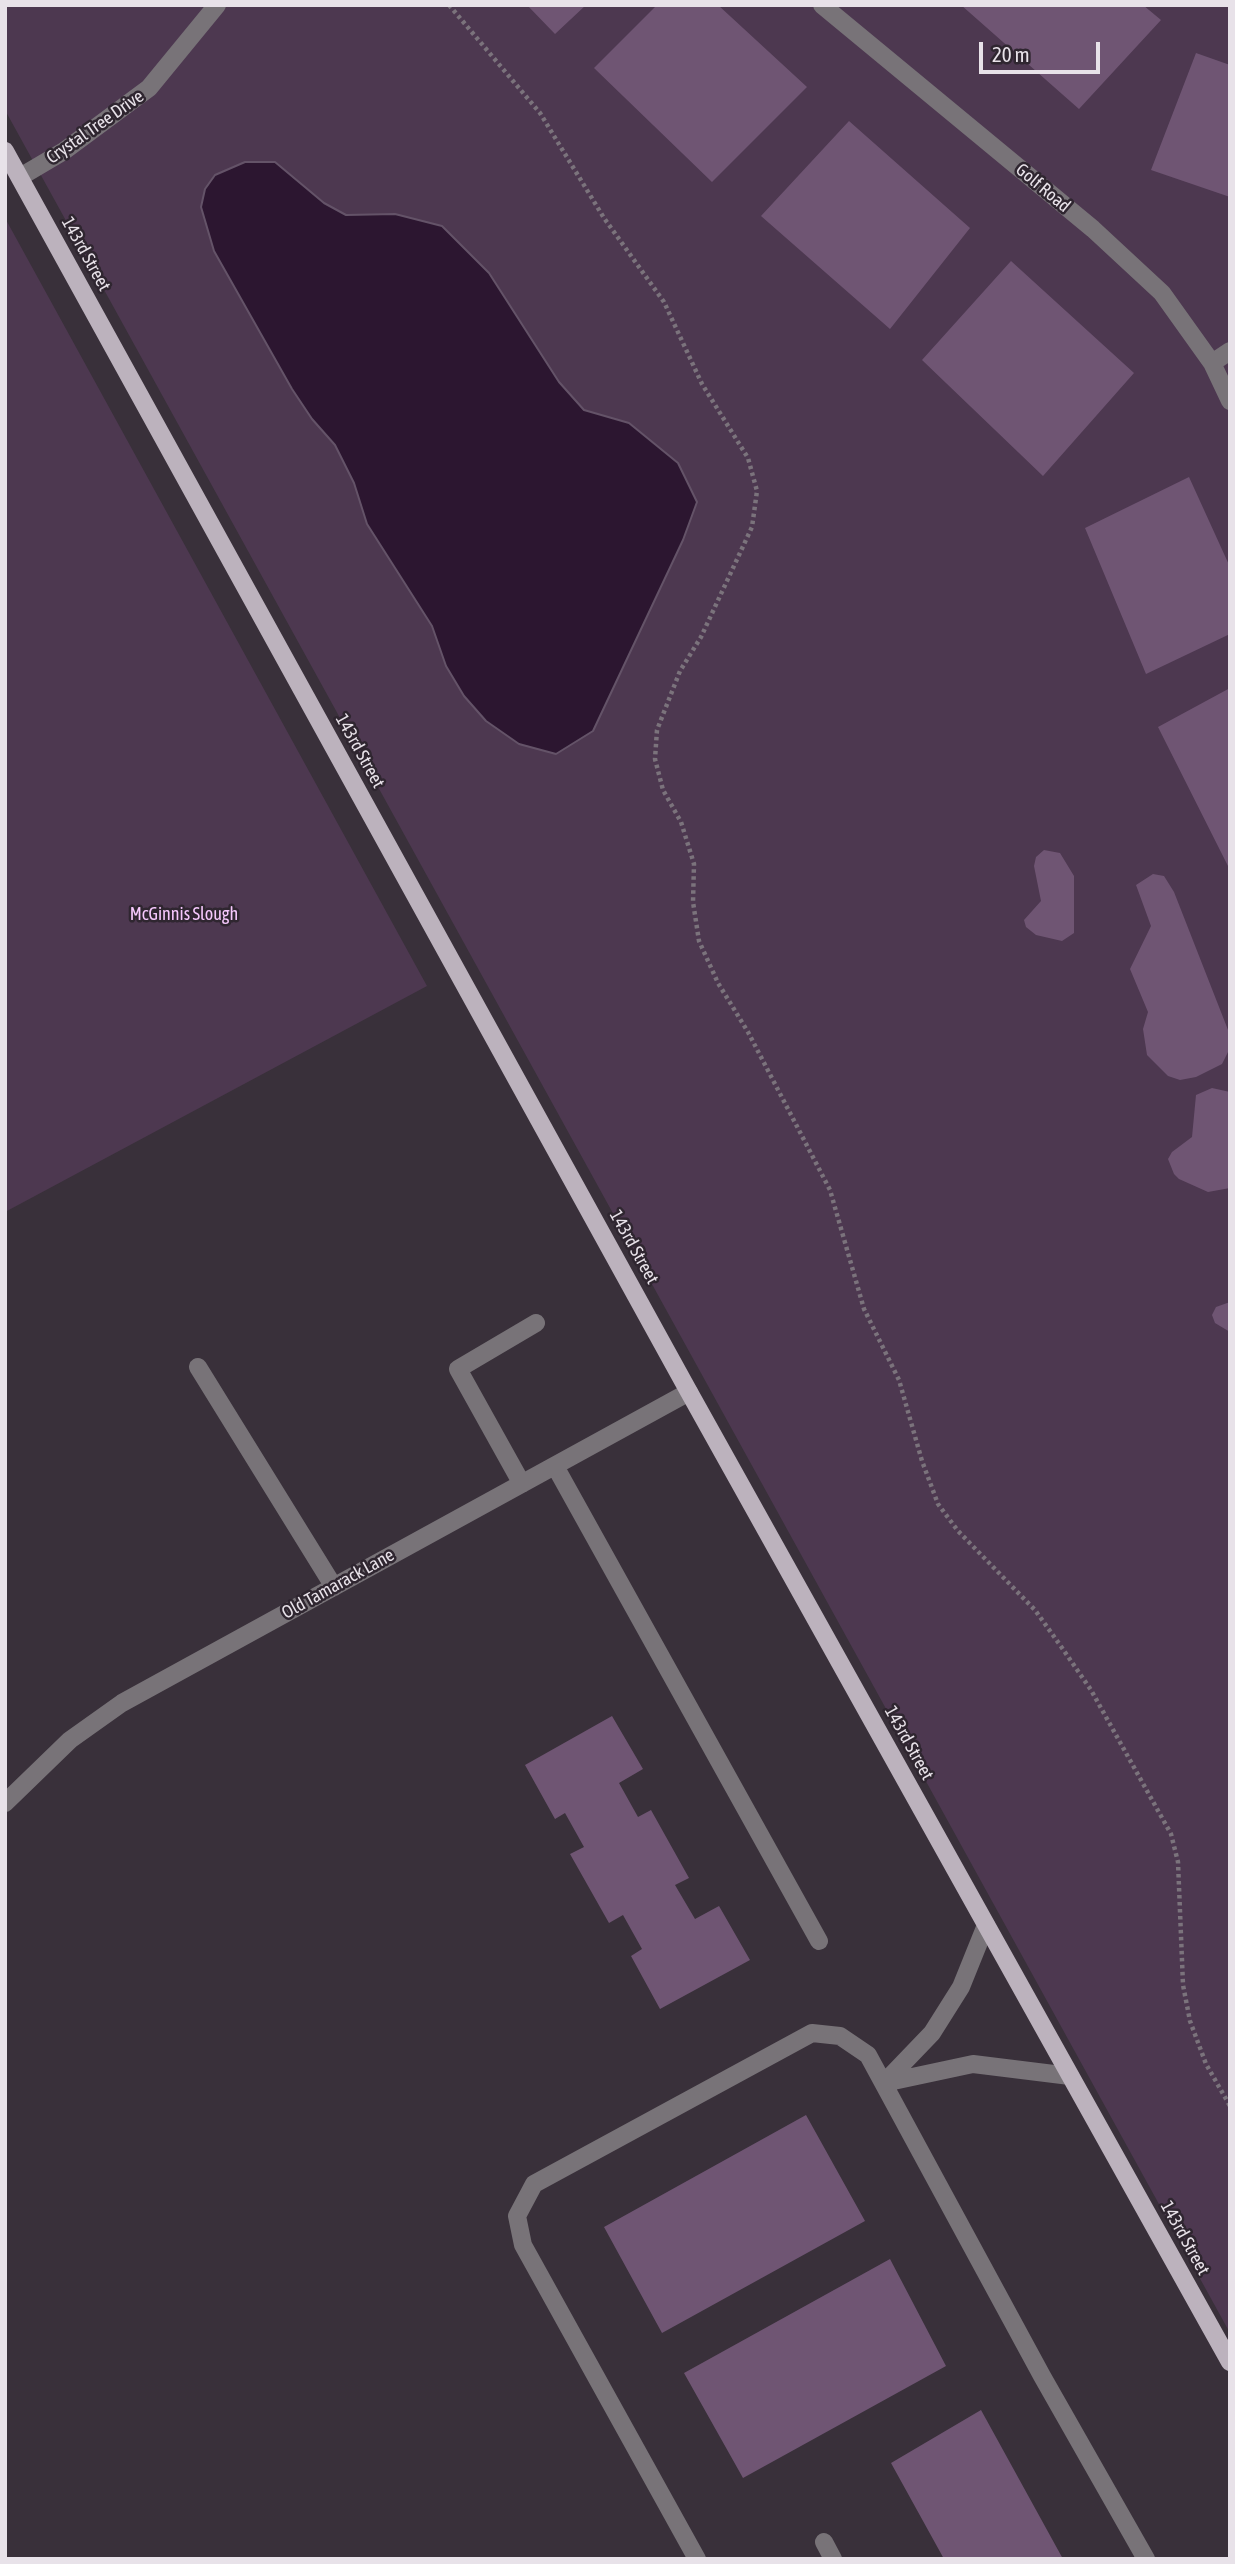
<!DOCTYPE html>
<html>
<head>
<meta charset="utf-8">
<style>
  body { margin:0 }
  #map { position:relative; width:1235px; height:2564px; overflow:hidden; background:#39303a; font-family:"Asap Condensed",sans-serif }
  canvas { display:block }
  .frame { position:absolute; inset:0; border:7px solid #e8e2e9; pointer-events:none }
  .scale { position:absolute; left:979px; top:42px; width:121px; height:32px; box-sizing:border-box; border:4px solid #e8e2e9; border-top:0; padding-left:9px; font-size:21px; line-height:24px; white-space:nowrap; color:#e8e2e9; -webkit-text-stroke:5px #2f2630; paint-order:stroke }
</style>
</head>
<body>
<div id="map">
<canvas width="1235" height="2564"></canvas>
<div class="frame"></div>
<div class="scale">20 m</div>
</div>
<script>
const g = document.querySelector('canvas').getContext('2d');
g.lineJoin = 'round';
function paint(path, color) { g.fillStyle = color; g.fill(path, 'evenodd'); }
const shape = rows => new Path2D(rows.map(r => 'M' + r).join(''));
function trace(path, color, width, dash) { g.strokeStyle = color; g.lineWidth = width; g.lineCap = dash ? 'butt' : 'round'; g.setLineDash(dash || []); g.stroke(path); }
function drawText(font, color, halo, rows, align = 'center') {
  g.font = font + ' "Asap Condensed",sans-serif'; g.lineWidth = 5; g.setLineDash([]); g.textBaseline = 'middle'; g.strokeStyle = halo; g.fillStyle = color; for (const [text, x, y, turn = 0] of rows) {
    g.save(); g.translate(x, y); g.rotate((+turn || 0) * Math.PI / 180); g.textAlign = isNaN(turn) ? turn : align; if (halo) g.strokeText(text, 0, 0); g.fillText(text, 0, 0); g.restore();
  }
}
const green = shape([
  [5,5,1230,5,1230,2333,5,110],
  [5,218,427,986,5,1212]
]);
const water = shape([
  [245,162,275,162,324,203,346,215,395,214,442,226,489,273,559,382,584,410,629,423,678,463,697,502,683,540,593,731,556,754,519,744,486,721,464,696,446,666,432,626,367,524,354,483,335,445,312,419,292,389,214,251,201,207,205,189,215,175,245,162]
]);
const building = shape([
  [527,5,586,5,555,34],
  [657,5,718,5,807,87,712,182,594,68],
  [961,5,1143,5,1161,20,1079,109],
  [1196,53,1230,65,1230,197,1151,170],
  [849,121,970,228,890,329,761,216],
  [1011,261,1134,373,1043,476,922,360],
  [1189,477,1230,567,1230,634,1146,674,1085,528],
  [1230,688,1230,870,1158,727],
  [1044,850,1060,853,1074,876,1074,933,1062,941,1036,935,1026,927,1024,920,1041,901,1034,866,1036,857],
  [1153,874,1164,876,1174,892,1230,1035,1230,1048,1222,1064,1196,1077,1180,1080,1168,1076,1147,1055,1143,1029,1148,1012,1130,969,1151,926,1136,885],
  [1212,1088,1230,1092,1230,1188,1208,1192,1179,1179,1174,1174,1168,1159,1172,1152,1192,1137,1196,1095],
  [1230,1302,1230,1332,1215,1323,1212,1315,1216,1307],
  [612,1716,643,1769,619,1783,638,1817,651,1810,689,1878,675,1885,695,1919,719,1906,750,1960,660,2009,631,1956,642,1949,623,1915,609,1923,570,1854,584,1847,565,1813,555,1819,525,1765],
  [806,2115,865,2221,662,2333,604,2227],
  [890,2259,946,2366,743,2478,684,2373],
  [981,2410,1063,2559,944,2559,891,2463]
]);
const path = shape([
  [449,5,540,113,604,218,664,302,702,384,748,458,757,491,752,527,701,637,680,671,657,730,655,759,663,790,681,822,694,864,693,902,699,941,718,983,748,1032,830,1190,864,1309,899,1380,922,1461,938,1504,958,1531,1035,1610,1060,1645,1091,1690,1171,1834,1178,1862,1183,1985,1190,2021,1206,2064,1230,2106]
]);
const minor = shape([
  [822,5,1093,229,1162,293,1212,363,1230,401],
  [20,177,64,151,149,88,217,5],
  [1212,363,1230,351],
  [198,1367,334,1587],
  [555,1466,819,1941],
  [522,1484,458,1369,536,1323],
  [5,1803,70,1740,122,1703,689,1392],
  [986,1925,961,1987,932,2033,884,2083,973,2064,1070,2076],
  [824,2542,833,2559],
  [697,2559,523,2245,517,2216,534,2184,812,2033,840,2036,868,2055,1042,2376,1146,2559]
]);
const major = shape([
  [5,151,689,1392,1230,2362]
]);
const streetNames = [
  ["Crystal Tree Drive",95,127,-35],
  ["Golf Road",1043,188,40],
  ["143rd Street",86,254,61],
  ["143rd Street",360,751,61],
  ["143rd Street",634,1247,61],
  ["Old Tamarack Lane",338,1584,-29],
  ["143rd Street",909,1743,61],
  ["143rd Street",1185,2238,61]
];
const parkNames = [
  ["McGinnis Slough",184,914]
];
paint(green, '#4d3850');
paint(water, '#2c1630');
trace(water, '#645368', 2);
paint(building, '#6f5573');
trace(path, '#7b737c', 4.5, [3.5, 3.5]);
trace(minor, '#787378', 18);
trace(major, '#bcb2bd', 18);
drawText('18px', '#e8e2e9', '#2f2630', streetNames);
drawText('18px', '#f6c8fd', '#2f2630', parkNames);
</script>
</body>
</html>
